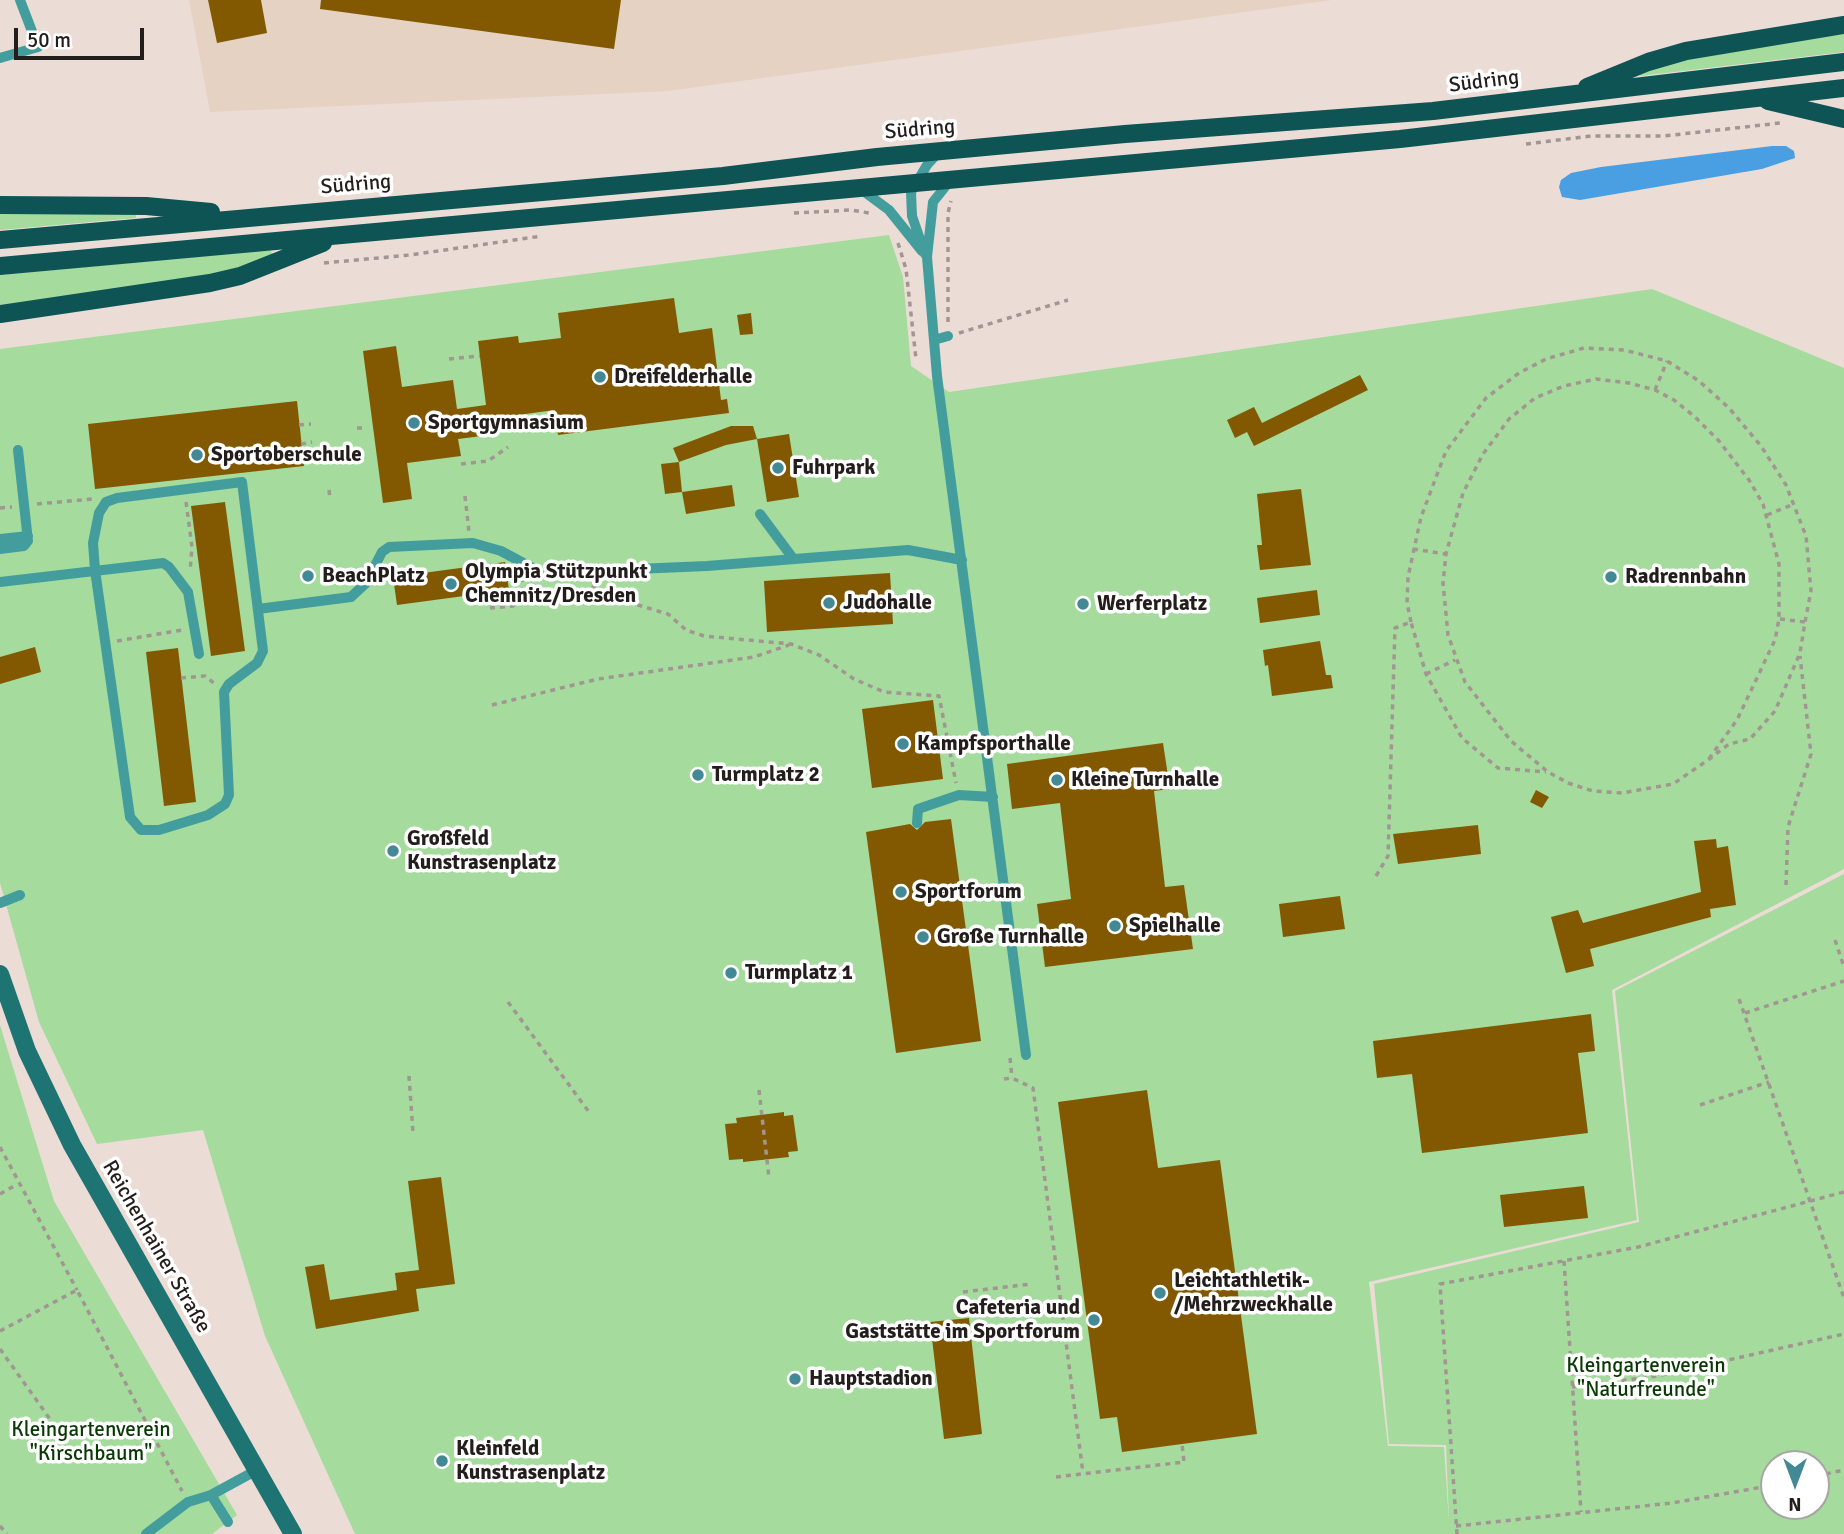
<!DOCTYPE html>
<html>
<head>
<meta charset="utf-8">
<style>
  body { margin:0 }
  #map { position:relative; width:1844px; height:1534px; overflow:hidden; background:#ebdcd6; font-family:Signika,sans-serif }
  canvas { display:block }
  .north { position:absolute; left:1760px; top:1450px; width:70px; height:70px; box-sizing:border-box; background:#fff; border:2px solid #a7a5a4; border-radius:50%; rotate:180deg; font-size:19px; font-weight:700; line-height:28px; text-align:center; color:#231e1c }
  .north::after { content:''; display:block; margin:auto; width:24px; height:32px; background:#438895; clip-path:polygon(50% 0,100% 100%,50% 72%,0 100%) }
  .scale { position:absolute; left:14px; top:28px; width:130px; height:32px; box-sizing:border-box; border:4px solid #231e1c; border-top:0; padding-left:9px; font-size:21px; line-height:24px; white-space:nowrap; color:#231e1c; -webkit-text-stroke:5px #fff; paint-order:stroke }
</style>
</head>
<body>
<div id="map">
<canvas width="1844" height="1534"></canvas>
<div class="north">N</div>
<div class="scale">50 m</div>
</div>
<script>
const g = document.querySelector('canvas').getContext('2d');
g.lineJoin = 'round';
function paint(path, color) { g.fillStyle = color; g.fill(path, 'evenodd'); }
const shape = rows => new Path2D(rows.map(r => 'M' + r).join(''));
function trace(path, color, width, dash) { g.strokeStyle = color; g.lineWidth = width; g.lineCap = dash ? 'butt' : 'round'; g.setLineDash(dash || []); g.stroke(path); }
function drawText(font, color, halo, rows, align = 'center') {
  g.font = font + ' Signika,sans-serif'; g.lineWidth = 7; g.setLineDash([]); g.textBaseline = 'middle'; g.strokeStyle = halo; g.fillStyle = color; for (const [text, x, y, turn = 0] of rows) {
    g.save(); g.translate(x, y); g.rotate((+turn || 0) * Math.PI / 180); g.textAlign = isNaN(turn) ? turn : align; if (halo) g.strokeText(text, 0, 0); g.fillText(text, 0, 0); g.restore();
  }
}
const industrial = shape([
  [189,0,1332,0,668,91,210,112]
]);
const green = shape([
  [1844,34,1844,52,1640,76,1640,71,1701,55],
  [0,211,136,214,136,218,0,230],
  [889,235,903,277,911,366,949,392,1652,289,1844,368,1844,869,1612,990,1637,1220,1369,1282,1388,1446,1444,1447,1449,1522,1446,1445,1389,1444,1374,1284,1639,1222,1615,991,1844,874,1844,1534,355,1534,265,1336,203,1130,97,1144,39,1022,0,883,0,349],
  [1774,1464,1816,1464,1816,1506,1774,1506],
  [270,250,273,254,244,267,211,277,0,307,0,275],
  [0,1025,54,1201,237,1515,212,1534,0,1534]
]);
const water = shape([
  [1772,146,1786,146,1794,151,1795,158,1762,169,1580,200,1562,197,1559,187,1561,180,1571,173,1601,167]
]);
const building = shape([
  [208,0,261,0,267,33,217,43],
  [321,0,621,0,614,49,320,9],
  [674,298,679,333,712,328,721,400,727,399,729,413,558,435,555,410,488,419,490,435,458,439,461,456,407,463,412,499,383,503,363,351,396,346,402,387,453,380,457,409,486,405,478,341,518,336,519,343,561,338,558,313],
  [751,313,753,334,740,335,737,315],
  [1360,375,1368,390,1254,446,1247,432,1235,438,1227,420,1254,407,1262,423],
  [297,401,304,466,95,489,88,424],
  [731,426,753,426,757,439,726,445,679,462,673,448],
  [789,434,799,497,767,502,757,439],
  [679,462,682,492,665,494,661,464],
  [732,485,735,506,686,514,682,492],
  [1301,489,1311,565,1260,570,1257,545,1262,545,1257,494],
  [225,502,245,651,211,656,191,506],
  [505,562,509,590,397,605,393,577],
  [890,573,893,624,767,632,764,581],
  [1317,590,1320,615,1260,623,1257,598],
  [1320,641,1326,675,1331,675,1333,688,1272,696,1268,665,1265,666,1263,650],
  [35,647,41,672,0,684,0,657],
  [178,648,196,802,164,806,146,652],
  [933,700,943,779,872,788,862,709],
  [1163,743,1170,789,1154,791,1165,887,1184,885,1193,949,1045,967,1037,904,1071,899,1060,803,1012,809,1007,764],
  [1536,790,1549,797,1542,808,1530,802],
  [951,819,981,1041,896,1053,866,832,910,824,917,830,925,822],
  [1478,825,1481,854,1398,864,1393,834],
  [1716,839,1717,848,1728,846,1736,905,1710,909,1711,917,1590,949,1594,966,1566,973,1551,917,1578,910,1583,923,1701,892,1694,841],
  [1340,896,1345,929,1283,937,1279,904],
  [1591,1014,1595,1051,1578,1053,1588,1133,1422,1153,1412,1074,1377,1078,1373,1041],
  [1147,1090,1158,1168,1220,1160,1257,1434,1122,1452,1117,1417,1100,1419,1058,1102],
  [784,1112,784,1116,793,1115,798,1151,788,1152,789,1157,743,1162,743,1159,729,1160,725,1124,737,1123,736,1118],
  [441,1177,455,1284,416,1289,419,1311,316,1329,305,1267,324,1264,330,1300,397,1290,395,1273,419,1270,408,1181],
  [1584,1186,1588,1218,1504,1227,1500,1195],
  [969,1318,982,1434,944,1439,930,1322]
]);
const path = shape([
  [1526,144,1591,136,1664,136,1780,123],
  [794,213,851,210,869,213],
  [898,243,906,269,916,359],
  [324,263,410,255,542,236],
  [948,322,948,213,951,201],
  [959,333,1068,300],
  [449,359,480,356],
  [1655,390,1667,361],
  [299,425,311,424],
  [357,428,362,428],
  [301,444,312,442],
  [461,464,488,461,508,447],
  [329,490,330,498],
  [465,496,469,532],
  [186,502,192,547,190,571],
  [37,504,92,499],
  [0,508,12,507],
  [1767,515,1794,504],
  [1413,549,1445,554],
  [592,585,611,597,668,614,686,630,704,636,791,644,819,655,854,679,884,692,939,696,956,783],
  [490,608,513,606,523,590,522,578],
  [1780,619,1805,622],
  [1411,622,1407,603,1408,577,1421,517,1446,451,1486,398,1519,373,1546,359,1584,348,1624,350,1667,361,1699,381,1729,408,1761,446,1786,485,1806,536,1811,591,1805,622,1800,653,1775,711,1750,739,1729,744,1708,760,1673,784,1622,793,1593,791,1568,783,1548,772,1511,741,1465,682,1448,635,1443,583,1446,554,1463,493,1483,454,1509,419,1535,398,1564,386,1596,379,1629,383,1655,390,1674,400,1695,417,1719,441,1749,480,1763,504,1779,564,1779,619,1775,640,1737,720,1708,760],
  [117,641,182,630],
  [1426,674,1455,660],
  [181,678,205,676,215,684],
  [492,705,598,679,754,657,789,645],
  [1376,876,1388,856,1395,628,1411,622,1426,674,1462,738,1498,768,1546,772],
  [1786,885,1788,827,1811,754,1800,656],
  [1835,940,1844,967],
  [1739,999,1844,1298],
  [508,1002,589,1112],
  [1745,1013,1844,981],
  [1010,1058,1012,1078],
  [409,1076,413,1133],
  [1004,1079,1012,1078,1033,1088,1083,1473],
  [759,1090,769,1178],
  [1700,1105,1769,1082],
  [0,1147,77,1290],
  [0,1194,16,1185],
  [1564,1261,1581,1512],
  [963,1292,1031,1284],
  [0,1331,77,1290,182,1491],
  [0,1349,72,1450],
  [1572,1387,1657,1376,1844,1334],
  [1816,1476,1844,1470],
  [1056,1477,1184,1462,1182,1444],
  [0,1526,7,1534],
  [1456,1526,1672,1503,1774,1485],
  [1457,1534,1440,1284,1638,1247,1844,1192]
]);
const service = shape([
  [0,58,38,47,20,0],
  [949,182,933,202,927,257,937,376,1026,1055],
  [862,190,889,210,922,251],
  [925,254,912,216,911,192,927,165,937,154],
  [934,340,948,336],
  [242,482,263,651,257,663,229,684,224,692,229,795,225,804,208,815,159,830,141,830,130,817,95,570,93,543,99,513,106,502,117,498,242,482],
  [760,514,792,557],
  [0,539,28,536],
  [0,549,24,546,28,541,18,450],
  [0,582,163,563,169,567,188,592,199,654],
  [258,609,351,597,366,583,382,552,389,547,473,543,501,551,542,573,707,566,908,550,962,560],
  [917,823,918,809,959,795,993,797],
  [0,903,20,895],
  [211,1495,228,1522],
  [146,1534,188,1502,211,1495,257,1470]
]);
const secondary = shape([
  [0,974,27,1051,72,1145,293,1534]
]);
const primary = shape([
  [1587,87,1648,62,1686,51,1844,25],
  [1768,101,1844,119],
  [0,205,146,206,211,212],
  [0,240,723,176,877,157,1125,134,1433,111,1844,62],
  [0,266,1400,139,1844,88],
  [0,314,210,283,240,276,323,243]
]);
const markers = [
  [600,377,7,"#438895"],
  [414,423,7,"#438895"],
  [197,455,7,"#438895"],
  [778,468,7,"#438895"],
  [308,576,7,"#438895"],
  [1611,577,7,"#438895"],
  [451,584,7,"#438895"],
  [829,603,7,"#438895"],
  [1083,604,7,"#438895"],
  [903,744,7,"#438895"],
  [698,775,7,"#438895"],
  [1057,780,7,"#438895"],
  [393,851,7,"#438895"],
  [901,892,7,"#438895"],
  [1115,926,7,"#438895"],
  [923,937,7,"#438895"],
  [731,973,7,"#438895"],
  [1160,1293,7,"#438895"],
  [1094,1320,7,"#438895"],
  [795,1379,7,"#438895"],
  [442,1461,7,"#438895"]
];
const streetNames = [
  ["Südring",1484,82,-7],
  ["Südring",920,130,-5],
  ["Südring",356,185,-5],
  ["Reichenhainer Straße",156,1247,60]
];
const poiNames = [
  ["Dreifelderhalle",614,377],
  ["Sportgymnasium",428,423],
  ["Sportoberschule",211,455],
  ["Fuhrpark",792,468],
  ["Olympia Stützpunkt",465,572],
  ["Chemnitz/Dresden",465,596],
  ["BeachPlatz",322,576],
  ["Radrennbahn",1625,577],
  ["Judohalle",843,603],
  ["Werferplatz",1097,604],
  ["Kampfsporthalle",917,744],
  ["Turmplatz 2",712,775],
  ["Kleine Turnhalle",1071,780],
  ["Großfeld",407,839],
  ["Kunstrasenplatz",407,863],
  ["Sportforum",915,892],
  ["Spielhalle",1129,926],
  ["Große Turnhalle",937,937],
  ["Turmplatz 1",745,973],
  ["Leichtathletik-",1174,1281],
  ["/Mehrzweckhalle",1174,1305],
  ["Cafeteria und",1080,1308,"right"],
  ["Gaststätte im Sportforum",1080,1332,"right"],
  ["Hauptstadion",809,1379],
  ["Kleinfeld",456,1449],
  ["Kunstrasenplatz",456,1473]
];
const parkNames = [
  ["Kleingartenverein",1646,1366],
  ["\"Naturfreunde\"",1646,1390],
  ["Kleingartenverein",91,1430],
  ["\"Kirschbaum\"",91,1454]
];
paint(industrial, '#e5d2c3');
paint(green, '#a5db9d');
paint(water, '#4a9fe2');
paint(building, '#825900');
trace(path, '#a29692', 3.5, [5, 5]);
trace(service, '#439d9d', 10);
trace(secondary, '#1e7373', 18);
trace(primary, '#0f5455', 18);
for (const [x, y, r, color] of markers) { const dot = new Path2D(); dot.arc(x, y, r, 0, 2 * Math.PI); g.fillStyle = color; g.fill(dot); trace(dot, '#fff', 2.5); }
drawText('21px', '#231e1c', '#fff', streetNames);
drawText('bold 21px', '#231e1c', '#fff', poiNames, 'left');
drawText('21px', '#0a3a04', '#fff', parkNames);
</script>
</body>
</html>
